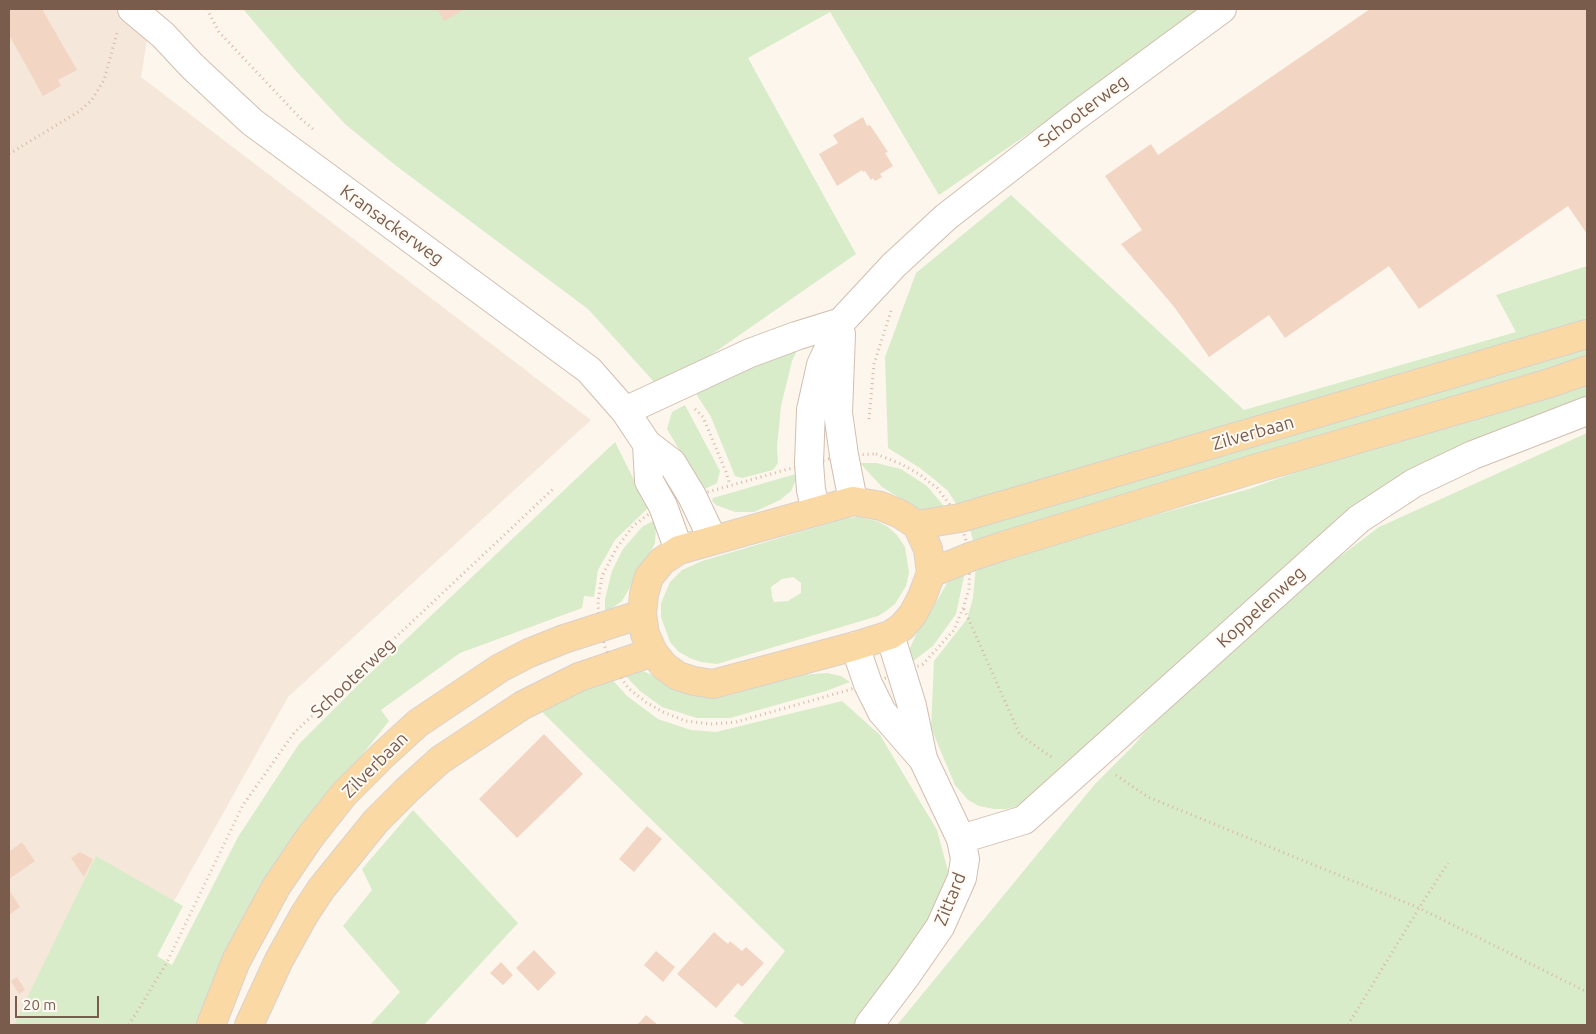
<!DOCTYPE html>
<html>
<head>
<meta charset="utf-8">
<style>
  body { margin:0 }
  #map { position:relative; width:1596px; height:1034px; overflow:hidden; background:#fdf6ec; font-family:Ubuntu,sans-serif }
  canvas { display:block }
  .frame { position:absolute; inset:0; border:10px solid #7a5c4d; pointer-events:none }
  .scale { position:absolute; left:15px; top:996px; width:84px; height:22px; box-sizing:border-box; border:2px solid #7a5c4d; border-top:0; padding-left:6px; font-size:15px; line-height:18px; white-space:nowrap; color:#7a5c4d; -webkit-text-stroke:4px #fffaf3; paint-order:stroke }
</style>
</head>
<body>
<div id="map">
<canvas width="1596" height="1034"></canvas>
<div class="frame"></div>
<div class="scale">20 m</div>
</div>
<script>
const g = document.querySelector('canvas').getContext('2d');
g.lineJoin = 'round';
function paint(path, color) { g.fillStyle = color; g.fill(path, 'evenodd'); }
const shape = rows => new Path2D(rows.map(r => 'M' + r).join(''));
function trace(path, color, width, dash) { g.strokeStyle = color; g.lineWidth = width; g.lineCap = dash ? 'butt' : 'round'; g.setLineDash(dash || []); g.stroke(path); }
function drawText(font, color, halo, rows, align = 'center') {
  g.font = font + ' Ubuntu,sans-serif'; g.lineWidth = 4; g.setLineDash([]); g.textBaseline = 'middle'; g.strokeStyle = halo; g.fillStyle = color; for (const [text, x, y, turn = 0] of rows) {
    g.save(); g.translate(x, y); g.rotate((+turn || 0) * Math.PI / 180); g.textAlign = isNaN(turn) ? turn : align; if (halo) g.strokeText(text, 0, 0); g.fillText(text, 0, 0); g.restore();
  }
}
const residential = shape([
  [9,9,152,9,141,77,591,420,288,697,149,946,137,1025,9,1025]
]);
const green = shape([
  [243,9,1210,9,939,195,830,12,748,58,856,254,672,382,655,383,588,309,395,165,345,124,295,70],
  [1011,195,1244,410,1516,332,1496,295,1587,266,1587,327,960,510,948,491,935,480,920,468,888,448,885,357,916,273],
  [809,325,792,361,781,406,777,447,778,463,773,470,742,478,735,476,711,417,691,386],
  [1587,343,1587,363,974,544,969,526],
  [1587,379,1587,405,1437,465,1031,799,1015,807,1006,809,994,809,979,806,968,800,955,785,931,728,934,661,967,619,973,598,976,565,1249,489,1397,436],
  [685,405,720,471,717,483,703,490,667,429,672,412],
  [1587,433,1587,1025,897,1025,1095,784,1134,745,1144,733,1190,689,1334,561,1379,527],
  [615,442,648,508,615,540,598,570,594,597,584,596,582,608,460,653,381,710,389,721,327,799,203,1025,14,1025,96,856,183,906,157,956,172,965,238,837,299,744,365,678],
  [860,463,876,463,901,469,927,486,949,512,922,510,909,504,882,487],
  [799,473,791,491,780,500,754,512,735,512,716,505,712,501,713,498],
  [857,517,877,521,888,527,897,535,905,547,909,573,906,586,895,604,886,611,878,616,717,664,701,662,690,658,679,652,670,642,661,617,661,603,670,582,682,570,702,561,847,518],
  [793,577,801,583,801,593,788,601,774,602,772,597,771,587,782,579],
  [653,521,656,526,655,543,651,551,622,601,605,613,605,599,612,571,623,549,642,527],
  [965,572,956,614,933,646,912,662,909,650,920,626,929,615,947,583],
  [621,671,643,671,695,694,726,696,800,675,827,673,841,676,850,682,826,691,730,718,697,718,662,707,640,691],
  [610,677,627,696,658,719,691,730,716,732,842,701,880,735,937,830,948,871,940,919,859,1025,746,1025,734,1016,785,951,538,708],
  [413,810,518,923,424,1025,370,1025,400,992,343,926,372,890,362,869]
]);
const building = shape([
  [9,9,42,9,77,70,58,80,61,86,43,96,9,35],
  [437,9,465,9,444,21],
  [1370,9,1587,9,1587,234,1568,206,1419,309,1389,266,1285,338,1269,315,1209,357,1175,308,1121,244,1142,230,1105,176,1151,144,1158,155],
  [863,117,867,126,870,125,888,152,885,153,893,166,880,174,882,177,875,181,873,178,871,180,865,171,863,172,862,170,837,186,819,154,838,143,833,135],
  [544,734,583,774,517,838,479,799],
  [647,826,662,839,634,872,619,859],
  [22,842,35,861,9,879,9,852],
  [80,852,93,859,84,877,71,858],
  [9,890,20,907,9,915],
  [714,932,728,944,730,941,742,951,746,947,764,963,742,987,738,983,716,1008,677,974],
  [534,950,556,973,538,991,516,968],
  [656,951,675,967,663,982,644,965],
  [501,962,513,975,503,985,490,973],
  [17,977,25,990,19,994,11,981],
  [646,1015,658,1025,637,1025]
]);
const path = shape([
  [207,9,219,32,301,119,313,129],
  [9,154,78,112,91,101,104,80,117,33],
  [695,409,703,417,726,472,730,485],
  [869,419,874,364,891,311],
  [876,454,901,464,919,474,937,488,960,518,970,557,969,589,963,608,954,630,923,664,901,673,845,691,736,722,711,724,686,721,663,712,646,702,628,688,613,666,605,647,599,627,598,601,602,576,616,549,633,526,654,510,676,501,785,470,844,455,876,454],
  [964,609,1020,735,1053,758],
  [1116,775,1148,797,1419,908,1587,992],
  [129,1025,166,964,243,805,294,733,553,489],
  [1348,1025,1419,908,1448,863]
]);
const minor = shape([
  [132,9,163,35,192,66,252,122,589,370,625,411,647,444,672,463,692,496,713,540],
  [841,334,838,413,844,455,853,501],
  [625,411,750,353,796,336,841,322],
  [647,444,649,481,663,506,679,550],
  [816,511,811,490,809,463,811,410,821,365,841,322,894,265,946,217,1075,117,1222,9],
  [855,646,868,684,882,712,922,758],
  [961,839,1024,820,1359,519,1414,483,1473,455,1587,411],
  [869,1025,906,976,940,927,962,878,965,859,961,839,923,759,912,706,890,635]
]);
const major = shape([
  [853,501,881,506,900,514,917,525,928,549,931,573,922,597,913,614,902,627,890,635,855,646,713,684,694,681,678,676,664,666,653,652,645,634,642,614,644,594,649,577,662,561,679,550,853,501],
  [917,525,960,518,1587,334],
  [931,573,970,557,1003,546,1251,470,1550,383,1587,370],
  [211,1025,236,961,276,887,310,837,344,794,382,756,418,723,500,668,529,653,564,639,642,614],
  [249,1025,279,960,304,915,321,889,376,821,408,789,440,760,523,705,579,677,653,652]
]);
const streetNames = [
  ["Schooterweg",1083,111,-37],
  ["Kransackerweg",392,225,36],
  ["Zilverbaan",1253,433,-16],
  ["Koppelenweg",1261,607,-42],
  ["Schooterweg",353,678,-43],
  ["Zilverbaan",375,765,-45],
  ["Zittard",950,899,-68]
];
paint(residential, '#f5e8da');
paint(green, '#d8ecc9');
paint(building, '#f3d5c3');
trace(minor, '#d1beb0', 30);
trace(major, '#dad1cd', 30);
trace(path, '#d9b8a5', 3, [1, 4]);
trace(minor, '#fff', 28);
trace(major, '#fbd9a5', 28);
drawText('18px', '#7a5c4d', '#fffaf3', streetNames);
</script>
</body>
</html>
